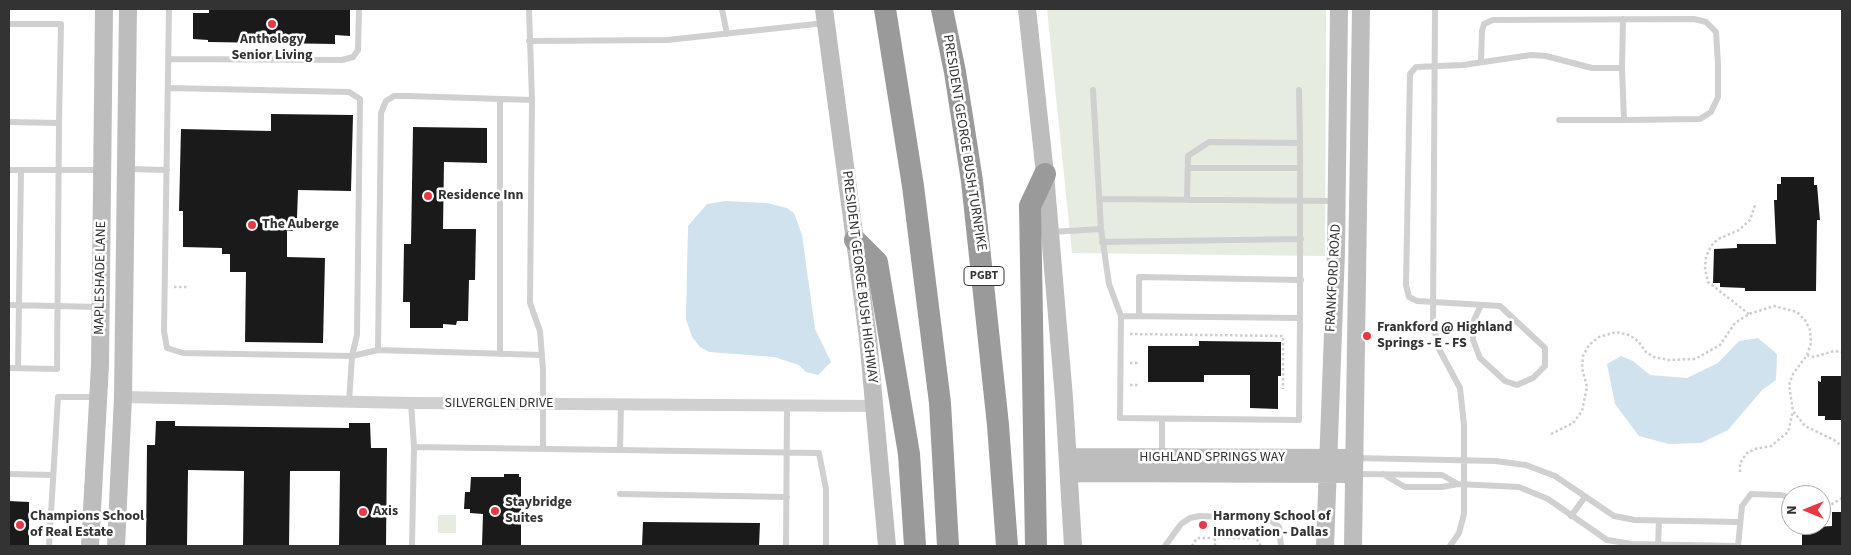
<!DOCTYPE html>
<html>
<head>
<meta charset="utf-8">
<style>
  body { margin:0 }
  #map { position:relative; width:1851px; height:555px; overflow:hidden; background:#fff; font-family:"Source Sans 3",sans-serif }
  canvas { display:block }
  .frame { position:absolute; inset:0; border:10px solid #333; pointer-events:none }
  .north { position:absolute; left:1781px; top:485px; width:50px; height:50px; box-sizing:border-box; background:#fff; border:1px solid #adadad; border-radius:50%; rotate:270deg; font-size:14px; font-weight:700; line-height:20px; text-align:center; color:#333 }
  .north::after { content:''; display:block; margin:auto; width:18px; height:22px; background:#e63946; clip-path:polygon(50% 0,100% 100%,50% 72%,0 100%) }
</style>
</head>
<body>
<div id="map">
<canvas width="1851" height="555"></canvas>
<div class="frame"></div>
<div class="north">N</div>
</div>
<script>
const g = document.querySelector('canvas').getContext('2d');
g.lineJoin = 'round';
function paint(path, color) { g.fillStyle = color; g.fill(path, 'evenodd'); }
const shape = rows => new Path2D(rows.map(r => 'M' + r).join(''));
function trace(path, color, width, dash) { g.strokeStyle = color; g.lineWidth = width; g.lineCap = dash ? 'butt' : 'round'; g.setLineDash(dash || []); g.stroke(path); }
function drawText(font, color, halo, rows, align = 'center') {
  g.font = font + ' "Source Sans 3",sans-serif'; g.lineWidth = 5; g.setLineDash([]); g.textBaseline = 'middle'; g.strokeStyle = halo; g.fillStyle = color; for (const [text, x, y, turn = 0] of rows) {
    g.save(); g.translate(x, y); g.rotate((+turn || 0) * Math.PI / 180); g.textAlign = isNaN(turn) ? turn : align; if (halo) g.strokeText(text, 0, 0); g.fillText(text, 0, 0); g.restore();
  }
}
const green = shape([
  [1047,9,1326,9,1325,256,1072,253],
  [438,515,456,515,456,533,438,533]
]);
const water = shape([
  [725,201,767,203,787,208,794,213,802,235,815,329,831,362,818,375,806,372,799,365,774,357,709,352,700,347,692,337,686,319,688,226,707,204],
  [1758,338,1777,354,1776,380,1762,390,1728,430,1701,443,1669,444,1639,436,1615,404,1607,364,1621,356,1633,361,1650,375,1687,378,1718,363,1739,341]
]);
const building = shape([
  [209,9,350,10,350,36,335,35,335,44,208,42,208,40,193,39,193,13,209,13],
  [271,114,353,115,351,191,298,190,297,218,293,218,293,231,287,231,287,257,325,258,323,343,245,342,246,272,230,272,230,254,222,254,222,248,183,247,183,211,179,211,181,129,271,131],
  [413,127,487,128,487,163,444,162,443,229,476,229,475,280,469,280,468,321,457,321,456,325,443,324,443,328,410,328,410,302,403,302,404,244,411,244],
  [1781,177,1814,177,1814,185,1817,185,1820,220,1817,220,1816,291,1745,291,1745,288,1720,287,1720,283,1713,283,1714,249,1737,248,1737,244,1776,244,1774,200,1777,200,1777,184,1781,184],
  [1199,341,1281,342,1281,376,1278,376,1278,409,1250,408,1250,375,1204,375,1204,382,1148,382,1148,346,1199,346],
  [1821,376,1842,376,1842,420,1825,420,1825,416,1818,416,1818,381,1821,382],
  [156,421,175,421,175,426,349,428,349,423,370,423,371,448,387,448,386,546,339,546,340,471,290,471,289,546,243,546,244,471,188,470,187,546,146,546,147,445,155,445],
  [504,474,519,474,519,477,521,477,521,546,482,546,483,514,470,513,470,509,464,509,465,492,470,492,471,477,504,477],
  [9,501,29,502,29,546,9,546],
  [1832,512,1842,512,1842,546,1802,546,1802,527,1806,527,1812,532,1817,527,1832,526],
  [643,522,760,523,759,546,642,546]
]);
const path = shape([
  [174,287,187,287],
  [1749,314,1708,282,1705,269,1706,257,1711,246,1718,239,1739,230,1750,220,1755,205],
  [1130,334,1283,336,1283,389],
  [1807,355,1814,357,1834,351,1842,352],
  [1130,363,1139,363],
  [1130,385,1139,385],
  [1551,434,1573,423,1582,411,1587,387,1582,368,1583,356,1589,345,1599,337,1616,332,1629,335,1638,341,1646,352,1654,357,1668,360,1695,359,1720,345,1735,323,1749,314,1774,306,1797,312,1805,320,1810,330,1811,343,1807,355,1793,374,1789,385,1793,411,1805,426,1834,440,1842,446],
  [1740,472,1740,463,1747,453,1755,449,1771,446,1788,432,1793,411],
  [1827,507,1842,498],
  [1192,546,1197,538,1256,538,1261,546],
  [1215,546,1215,538]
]);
const lane = shape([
  [169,9,164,331,167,348,183,353,352,356,378,350,542,355],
  [529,9,532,100,530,303,540,331,543,370,543,449],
  [722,9,727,34],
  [1435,9,1433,323,1439,349,1460,388,1464,425,1464,514,1459,533,1450,546],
  [9,24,61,24,59,123],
  [529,41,667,40,825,23],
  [169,59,342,60,353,57,358,50,359,9],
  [1481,62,1482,31,1484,24,1493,20,1694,19,1706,22,1716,32,1718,64,1718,97,1711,112,1700,119,1624,120,1622,68,1592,68,1546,56,1531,55,1463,65,1416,67,1410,74,1406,285,1409,297,1417,301,1500,306,1545,348,1545,366,1533,378,1517,385,1505,381,1480,358,1473,340,1474,320,1481,305],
  [1622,68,1623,19],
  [168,88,349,92,360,99,357,335,352,356,349,402],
  [1299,90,1300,143],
  [1559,120,1624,120],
  [9,122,59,123,57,369,9,368],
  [1188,168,1300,168],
  [128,169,167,170],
  [9,170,100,170],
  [1099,199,1335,201],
  [1187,200,1188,156,1209,142,1300,143,1300,318],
  [1101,229,1109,284,1121,316],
  [1051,232,1101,229,1093,90],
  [1102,242,1301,239],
  [9,305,99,307],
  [1121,316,1300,318,1299,420,1120,418,1121,316],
  [1139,316,1139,277,1301,280],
  [378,350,381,113,386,101,394,96,408,96,532,100],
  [500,354,500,99],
  [18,368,21,170],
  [411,403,414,447,412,546],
  [1162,419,1162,455],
  [414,447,819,453,826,489,826,546],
  [620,450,621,405],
  [1355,458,1495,461,1526,465,1555,476,1614,516,1635,520,1739,522],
  [9,474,53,475],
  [1356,474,1442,475,1458,484],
  [1383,474,1405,487,1442,487,1458,484,1519,487,1548,499,1607,540,1632,544,1738,546],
  [620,494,787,497],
  [1571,516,1585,497],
  [1811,525,1812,527],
  [49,546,58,397,96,397],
  [786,546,787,407],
  [1165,546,1181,524,1190,518,1200,516,1269,519,1279,527,1281,546],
  [1658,546,1659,521],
  [1738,546,1742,506,1751,494,1781,495,1791,498]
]);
const street = shape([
  [123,397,411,403,875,406]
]);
const secondary = shape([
  [824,9,868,338,887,546],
  [1027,9,1045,174,1064,398,1073,546],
  [1069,457,1355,458],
  [1070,473,1354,474],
  [90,546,100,365,104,9],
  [116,546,123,397,128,9],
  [1325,546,1336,252,1339,9],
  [1353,546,1361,9]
]);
const highway = shape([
  [885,9,913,186,940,403,948,546],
  [942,9,955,72,972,181,998,425,1007,546],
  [855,240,877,262,909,454,915,546],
  [1036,546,1030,206,1045,174]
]);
const markers = [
  [272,24,5,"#e63946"],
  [428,196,5,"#e63946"],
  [252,225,5,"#e63946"],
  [1367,336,5,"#e63946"],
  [495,511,5,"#e63946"],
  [363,512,5,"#e63946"],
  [20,525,5,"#e63946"],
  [1203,525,5,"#e63946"]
];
const shields = [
  [984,276,40]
];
const shieldNames = [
  ["PGBT",984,276]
];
const poiNames = [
  ["Anthology",272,40,"center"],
  ["Senior Living",272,56,"center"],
  ["Residence Inn",438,196],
  ["The Auberge",262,225],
  ["Frankford @ Highland",1377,328],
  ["Springs - E - FS",1377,344],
  ["Staybridge",505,503],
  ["Suites",505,519],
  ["Axis",373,512],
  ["Champions School",30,517],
  ["of Real Estate",30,533],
  ["Harmony School of",1213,517],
  ["Innovation - Dallas",1213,533]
];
const streetNames = [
  ["PRESIDENT GEORGE BUSH TURNPIKE",964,143,81],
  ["PRESIDENT GEORGE BUSH HIGHWAY",859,277,83],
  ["MAPLESHADE LANE",101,278,-89],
  ["FRANKFORD ROAD",1334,278,-87],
  ["SILVERGLEN DRIVE",499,404],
  ["HIGHLAND SPRINGS WAY",1212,458]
];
paint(green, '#e6ecdf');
paint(water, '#cfe2ee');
paint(building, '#1a1a1a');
trace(path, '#cdcdcd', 2.5, [2.5, 2.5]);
trace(lane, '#d0d0d0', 6);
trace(street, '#d0d0d0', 12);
trace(secondary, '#bdbdbd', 18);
trace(highway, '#9a9a9a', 22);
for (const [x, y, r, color] of markers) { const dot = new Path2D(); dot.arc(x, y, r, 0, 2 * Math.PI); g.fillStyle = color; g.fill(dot); trace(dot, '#fff', 2); }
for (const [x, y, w] of shields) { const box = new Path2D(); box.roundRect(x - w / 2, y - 9.5, w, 19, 4); g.fillStyle = '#fff'; g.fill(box); trace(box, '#333', 1); }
drawText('bold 12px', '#333', null, shieldNames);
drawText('bold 14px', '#333', '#fff', poiNames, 'left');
drawText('14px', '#333', '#fff', streetNames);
</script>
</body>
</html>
